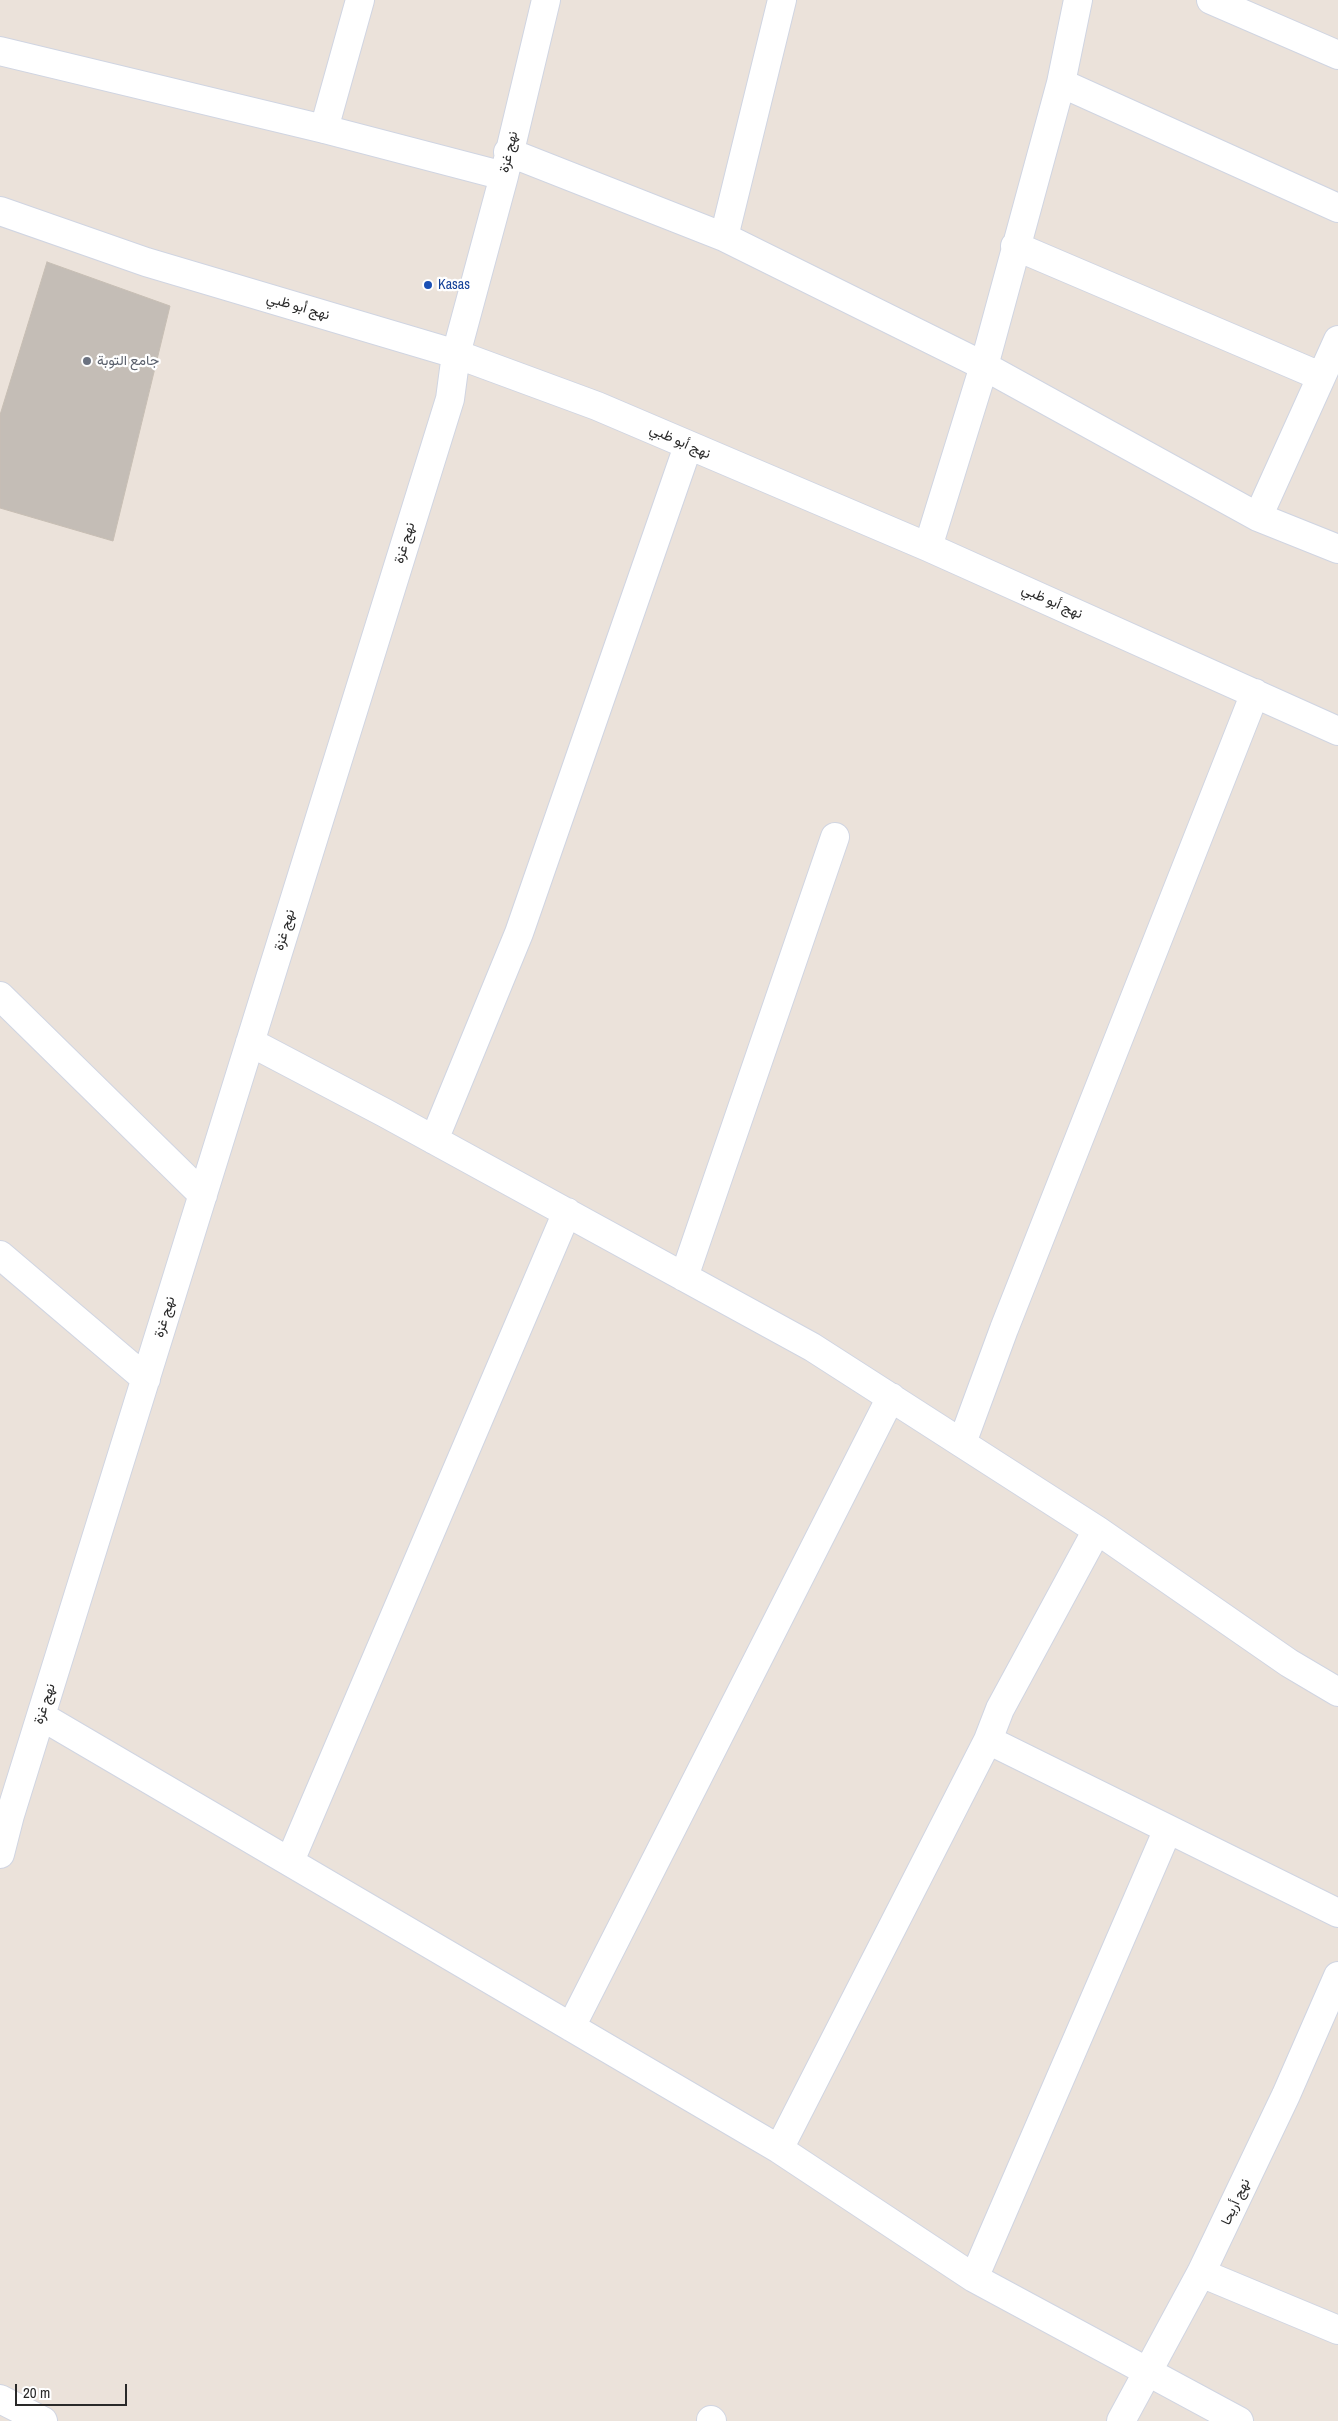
<!DOCTYPE html>
<html>
<head>
<meta charset="utf-8">
<style>
  body { margin:0 }
  #map { position:relative; width:1338px; height:2421px; overflow:hidden; background:#ebe2da; font-family:"Archivo Narrow",sans-serif }
  canvas { display:block }
  .scale { position:absolute; left:15px; top:2384px; width:112px; height:22px; box-sizing:border-box; border:2px solid #292929; border-top:0; padding-left:6px; font-size:15px; line-height:18px; white-space:nowrap; color:#292929; -webkit-text-stroke:4px #fff; paint-order:stroke }
</style>
</head>
<body>
<div id="map">
<canvas width="1338" height="2421"></canvas>
<div class="scale">20 m</div>
</div>
<script>
const g = document.querySelector('canvas').getContext('2d');
g.lineJoin = 'round';
function paint(path, color) { g.fillStyle = color; g.fill(path, 'evenodd'); }
const shape = rows => new Path2D(rows.map(r => 'M' + r).join(''));
function trace(path, color, width, dash) { g.strokeStyle = color; g.lineWidth = width; g.lineCap = dash ? 'butt' : 'round'; g.setLineDash(dash || []); g.stroke(path); }
function drawText(font, color, halo, rows, align = 'center') {
  g.font = font + ' "Archivo Narrow",Vazirmatn,sans-serif'; g.lineWidth = 4.5; g.setLineDash([]); g.textBaseline = 'middle'; g.strokeStyle = halo; g.fillStyle = color; for (const [text, x, y, turn = 0] of rows) {
    g.save(); g.translate(x, y); g.rotate((+turn || 0) * Math.PI / 180); g.textAlign = isNaN(turn) ? turn : align; if (halo) g.strokeText(text, 0, 0); g.fillText(text, 0, 0); g.restore();
  }
}
const building = shape([
  [47,262,170,306,113,541,0,508,0,415,47,262]
]);
const minor = shape([
  [782,0,724,237,984,366,1258,517,1338,549],
  [1211,0,1338,55],
  [0,51,324,129,504,176],
  [1061,83,1338,208],
  [324,129,360,0],
  [508,152,724,237],
  [0,211,146,262,456,354,597,406,928,547,1338,731],
  [1015,246,1320,376],
  [1258,517,1338,340],
  [928,547,984,366,1061,83,1078,0],
  [0,996,203,1195],
  [250,1042,385,1113,812,1347,1097,1530,1289,1663,1338,1692],
  [434,1140,519,933,688,446],
  [0,1255,146,1379],
  [684,1277,835,837],
  [962,1443,1004,1329,1255,693],
  [41,1716,779,2149,974,2278,1239,2421],
  [988,1740,1338,1913],
  [0,1854,10,1815,450,399,456,354,504,176,546,0],
  [290,1861,567,1212],
  [571,2027,891,1397],
  [779,2149,988,1740,1000,1709,1097,1530],
  [1201,2273,1338,2330],
  [974,2278,1168,1829],
  [0,2399,43,2421],
  [711,2420,712,2421],
  [1121,2421,1201,2273,1286,2095,1338,1976]
]);
const markers = [
  [428,285,5,"#1a4fb4"],
  [87,361,5,"#6b7280"]
];
const streetNames = [
  ["نهج غزة",509,152,-77],
  ["نهج أبو ظبي",298,307,16],
  ["نهج أبو ظبي",680,442,24],
  ["نهج غزة",405,543,-73],
  ["نهج أبو ظبي",1052,602,24],
  ["نهج غزة",285,930,-73],
  ["نهج غزة",165,1317,-73],
  ["نهج غزة",45,1704,-72],
  ["نهج أريحا",1236,2202,-65]
];
const transitNames = [
  ["Kasas",438,285]
];
const worshipNames = [
  ["جامع التوبة",97,361]
];
paint(building, '#c4bdb6');
trace(building, '#c7beb4', 1);
trace(minor, '#d0d5e2', 30);
trace(minor, '#fff', 28);
for (const [x, y, r, color] of markers) { const dot = new Path2D(); dot.arc(x, y, r, 0, 2 * Math.PI); g.fillStyle = color; g.fill(dot); trace(dot, '#fff', 2); }
drawText('14px', '#292929', '#fff', streetNames);
drawText('14px', '#164399', '#fff', transitNames, 'left');
drawText('14px', '#5b616d', '#fff', worshipNames, 'left');
</script>
</body>
</html>
